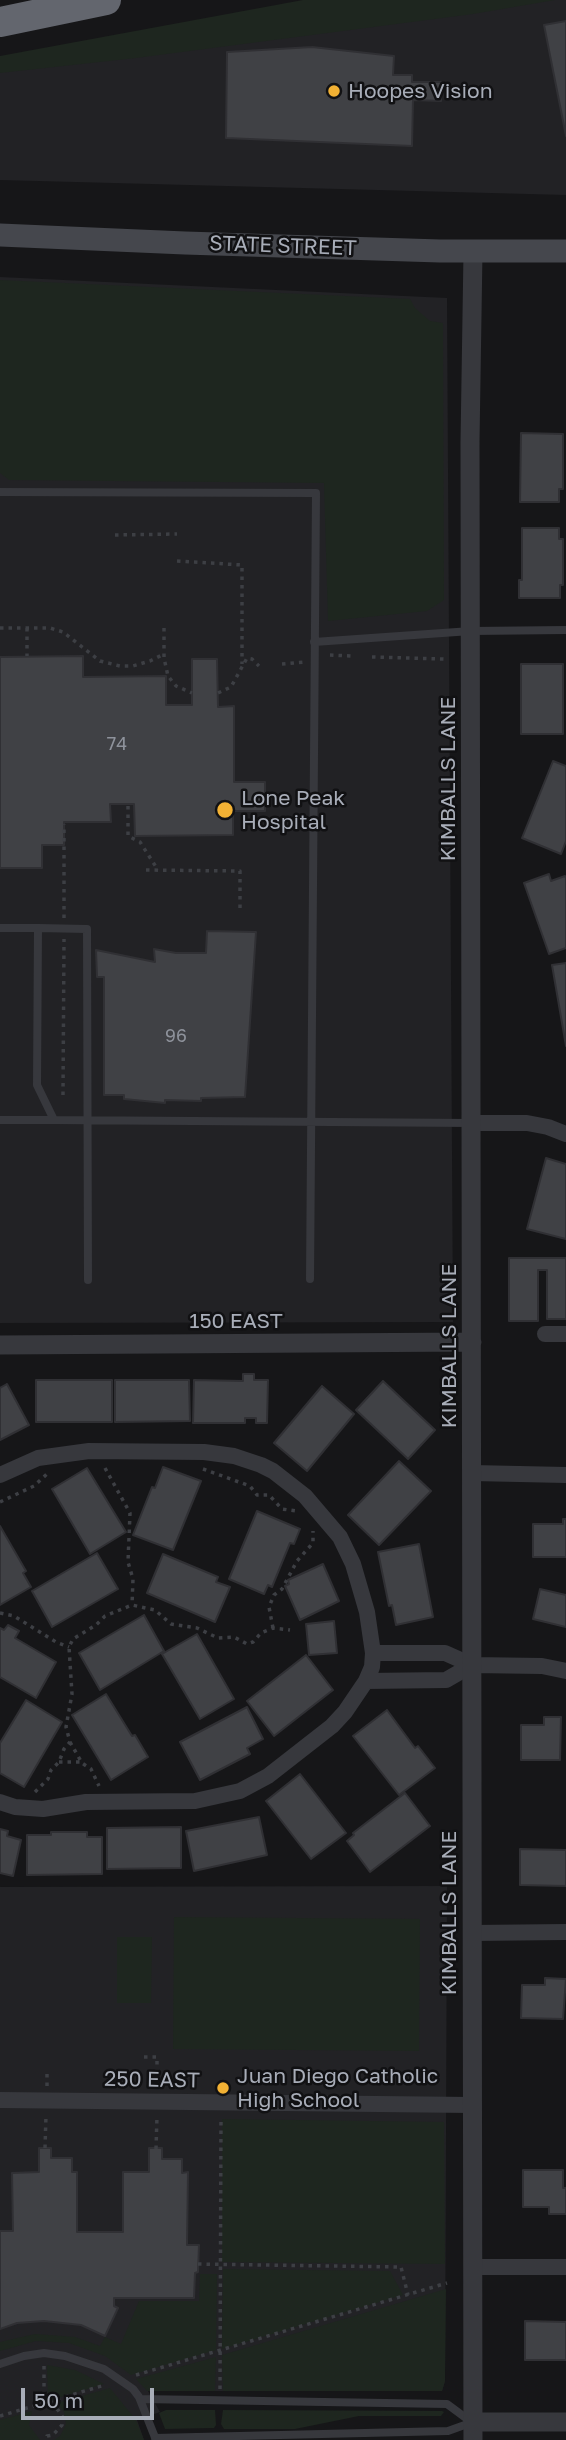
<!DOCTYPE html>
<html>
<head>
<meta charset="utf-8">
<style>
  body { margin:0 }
  #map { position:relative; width:566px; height:2440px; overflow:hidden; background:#161618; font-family:"Golos Text",sans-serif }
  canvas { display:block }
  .scale { position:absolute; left:21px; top:2388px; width:133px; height:32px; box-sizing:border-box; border:4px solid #a8adb8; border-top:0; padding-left:9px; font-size:21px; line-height:24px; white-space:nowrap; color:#a8adb8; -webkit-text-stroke:5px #111113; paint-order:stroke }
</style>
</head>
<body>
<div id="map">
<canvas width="566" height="2440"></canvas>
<div class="scale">50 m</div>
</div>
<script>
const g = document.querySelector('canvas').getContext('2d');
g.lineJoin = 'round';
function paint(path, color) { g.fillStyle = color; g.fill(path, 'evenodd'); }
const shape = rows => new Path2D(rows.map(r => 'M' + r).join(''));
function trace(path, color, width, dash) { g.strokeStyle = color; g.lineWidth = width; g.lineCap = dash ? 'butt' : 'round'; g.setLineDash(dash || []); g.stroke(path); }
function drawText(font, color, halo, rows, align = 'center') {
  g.font = font + ' "Golos Text",sans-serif'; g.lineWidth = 5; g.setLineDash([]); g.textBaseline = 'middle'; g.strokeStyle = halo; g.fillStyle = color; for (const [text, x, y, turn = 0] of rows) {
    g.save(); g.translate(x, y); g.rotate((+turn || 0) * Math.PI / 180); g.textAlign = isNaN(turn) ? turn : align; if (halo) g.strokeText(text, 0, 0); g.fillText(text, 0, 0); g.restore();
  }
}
const built = shape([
  [445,0,566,0,566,195,0,180,0,66],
  [0,277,447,298,453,1322,0,1323],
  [447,1886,445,2381,442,2391,148,2391,160,2412,137,2420,144,2440,0,2440,0,1887]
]);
const green = shape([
  [303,0,555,0,473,14,136,58,0,73,0,56],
  [0,280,410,299,415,308,430,321,443,323,444,600,427,611,328,621,324,483,9,480,0,473],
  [174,1917,420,1919,419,2051,173,2049],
  [117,1937,152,1937,151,2003,117,2003],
  [222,2119,444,2122,445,2264,222,2262],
  [223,2269,390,2271,403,2295,222,2349],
  [200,2274,217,2274,216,2350,131,2375,105,2356,69,2343,36,2341,0,2351,0,2342,35,2334,75,2337,100,2346,105,2337,121,2344,139,2301,199,2301],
  [446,2289,445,2381,442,2391,223,2391,222,2355],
  [216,2357,215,2391,147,2391,136,2379],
  [47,2365,75,2370,104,2384,48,2401],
  [110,2388,136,2420,144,2440,54,2440,60,2436,66,2424,64,2412,57,2403],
  [166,2410,215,2410,216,2425,214,2428,165,2429,159,2413],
  [223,2410,442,2411,444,2412,441,2416,359,2416,295,2429,224,2429,221,2424],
  [32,2411,29,2425,40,2440,0,2440,0,2420]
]);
const building = shape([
  [566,21,566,136,544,25,566,21],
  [312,47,394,56,393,75,412,75,412,82,441,82,441,101,413,100,412,146,226,138,227,52,312,47],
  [521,433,563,434,563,489,559,489,559,502,520,502,521,433],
  [522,528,559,528,559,539,563,539,563,585,560,585,560,598,519,598,519,580,522,580,522,528],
  [83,656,83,677,166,676,166,705,192,705,192,659,217,659,218,707,234,706,234,782,265,782,265,811,233,811,233,835,135,836,134,804,110,804,111,822,64,822,64,845,42,845,42,868,0,868,0,657,83,656],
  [521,664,563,664,563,734,521,734,521,664],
  [553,761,566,766,566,841,561,854,522,838,553,761],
  [549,874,551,881,565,876,566,878,566,948,549,954,524,883,549,874],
  [207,931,256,932,245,1097,201,1098,201,1101,165,1100,165,1103,124,1099,124,1095,104,1095,104,977,97,977,96,950,155,962,154,949,176,953,206,953,207,931],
  [566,963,566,1046,552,965,566,963],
  [546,1158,566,1164,566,1239,527,1229,546,1158],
  [509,1258,566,1258,566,1319,547,1319,547,1270,538,1270,538,1321,509,1321,509,1258],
  [243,1374,254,1374,254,1380,268,1380,267,1423,256,1423,256,1418,245,1418,245,1423,193,1423,194,1380,243,1381,243,1374],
  [36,1380,112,1380,112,1422,36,1422,36,1380],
  [115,1380,189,1380,190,1421,115,1422,115,1380],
  [383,1381,435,1430,408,1459,356,1410,383,1381],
  [7,1384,29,1425,0,1440,0,1388,7,1384],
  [322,1386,354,1414,307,1471,274,1443,322,1386],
  [399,1461,431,1491,379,1545,348,1515,399,1461],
  [163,1467,201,1481,173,1550,133,1535,152,1487,155,1488,163,1467],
  [87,1468,126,1532,90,1554,52,1489,87,1468],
  [257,1511,300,1529,294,1544,290,1543,272,1587,268,1585,264,1594,229,1579,257,1511],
  [563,1519,566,1519,566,1557,533,1557,533,1524,563,1524,563,1519],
  [0,1526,26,1571,23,1573,31,1587,0,1605,0,1526],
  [419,1544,433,1617,396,1625,392,1605,389,1606,378,1552,419,1544],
  [97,1553,118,1589,52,1627,32,1591,97,1553],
  [163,1554,218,1577,216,1582,230,1587,215,1622,147,1593,163,1554],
  [323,1564,339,1601,300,1620,285,1586,289,1584,288,1580,323,1564],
  [540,1589,566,1595,566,1627,533,1619,540,1589],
  [144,1615,164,1651,100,1690,79,1653,144,1615],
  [334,1621,337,1653,309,1655,306,1624,334,1621],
  [8,1625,19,1631,15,1638,56,1662,36,1698,0,1677,0,1628,4,1630,8,1625],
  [197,1634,234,1699,200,1719,162,1654,197,1634],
  [306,1655,333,1690,274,1736,247,1701,306,1655],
  [106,1694,132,1736,135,1735,148,1757,111,1780,72,1715,106,1694],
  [26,1700,62,1722,24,1787,0,1773,0,1743,26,1700],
  [247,1707,263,1739,247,1748,250,1754,200,1780,180,1742,247,1707],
  [387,1710,415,1748,418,1746,435,1768,399,1795,353,1736,387,1710],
  [544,1717,561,1717,560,1760,521,1760,521,1725,544,1725,544,1717],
  [300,1774,346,1833,311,1859,266,1801,300,1774],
  [405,1793,430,1826,370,1872,347,1841,354,1835,353,1833,405,1793],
  [259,1817,267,1855,194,1871,186,1831,259,1817],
  [181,1827,181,1868,107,1869,107,1828,181,1827],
  [0,1829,8,1831,7,1836,21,1840,13,1876,0,1873,0,1829],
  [51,1832,87,1832,87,1837,102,1837,102,1874,27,1875,27,1835,51,1835,51,1832],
  [520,1849,566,1850,566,1886,520,1885,520,1849],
  [545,1978,566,1979,563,2019,521,2018,522,1985,545,1985,545,1978],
  [39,2148,51,2148,51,2158,72,2158,72,2172,77,2172,77,2232,123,2232,123,2172,149,2172,149,2148,162,2148,162,2159,182,2159,182,2173,188,2172,187,2245,199,2245,198,2272,195,2273,194,2298,114,2298,114,2306,118,2308,105,2336,81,2325,44,2321,17,2323,0,2329,0,2231,13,2231,12,2173,39,2172,39,2148],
  [523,2170,563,2170,563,2188,566,2188,566,2214,549,2214,549,2207,523,2207,523,2170],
  [525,2321,566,2322,566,2360,525,2360,525,2321]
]);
const path = shape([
  [115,535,177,534],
  [177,561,242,565,242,664],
  [0,628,50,628,63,632,100,661,120,666,133,666,150,661,164,654],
  [27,628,27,656],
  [164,628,164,658,168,676,176,686,192,693],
  [330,655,352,656],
  [372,657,444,659],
  [282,664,304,662],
  [218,693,231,687,247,658,252,659,259,666],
  [128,806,128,836,140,842,158,870],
  [146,870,240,871,240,908],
  [64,918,64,824],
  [63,1095,64,939],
  [105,1468,130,1513,128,1562,133,1579,132,1605],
  [203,1469,250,1486,257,1495,269,1495,282,1509,296,1511],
  [0,1502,34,1486,48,1473],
  [0,1613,14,1616,56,1642,69,1647],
  [273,1628,269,1607,274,1595,282,1589,297,1561,313,1543,313,1531],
  [70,1742,82,1763,91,1769,99,1786],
  [59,1762,81,1762],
  [35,1792,48,1779,51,1770,59,1762,64,1749,70,1742,66,1727,72,1694,69,1647,73,1639,96,1625,105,1616,132,1605,155,1610,171,1624,197,1628,218,1638,234,1637,247,1644,253,1642,261,1633,273,1628,290,1630],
  [144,2057,157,2057,157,2087],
  [47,2086,47,2071],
  [45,2148,46,2115],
  [156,2149,157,2116],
  [198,2264,401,2267,408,2295],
  [44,2366,44,2403,58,2410,62,2416,62,2425,53,2435,47,2436,47,2440],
  [136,2375,447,2283],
  [220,2389,221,2117],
  [0,2416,105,2385]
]);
const service = shape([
  [0,492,316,493,310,1279],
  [314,642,471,631,566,630],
  [0,928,38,928,37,1085,54,1120,471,1123],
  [38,928,87,929,88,1280],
  [0,1120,54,1120],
  [0,2364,24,2356,44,2353,65,2356,104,2369,133,2389,139,2397,156,2440],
  [140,2399,447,2404,470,2421],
  [155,2438,448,2431,473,2422]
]);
const minor = shape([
  [471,1123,527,1123,548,1127,566,1134],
  [545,1334,566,1334],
  [472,1473,566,1475],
  [0,1475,38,1458,89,1451,204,1452,234,1456,261,1465,273,1471,305,1496,340,1537,353,1564,367,1612,373,1653,372,1667,366,1681,345,1712,332,1726,268,1776,240,1791,195,1801,86,1802,43,1809,15,1807,0,1802],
  [373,1653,445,1653,472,1665,542,1666,566,1671],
  [366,1681,446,1680,472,1665],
  [472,1933,566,1932],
  [0,2100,472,2105],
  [473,2267,566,2267]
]);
const tertiary = shape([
  [0,1345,472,1342],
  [473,2422,566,2422],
  [473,2440,470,442,473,252]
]);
const secondary = shape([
  [0,235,185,243,440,251,566,251]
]);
const motorway = shape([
  [0,22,106,0]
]);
const markers = [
  [334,91,7,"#f2b134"],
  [225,810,9,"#f2b134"],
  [223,2088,7,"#f2b134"]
];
const numberNames = [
  ["74",117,744],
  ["96",176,1036]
];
const poiNames = [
  ["Hoopes Vision",348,91],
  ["Lone Peak",241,798],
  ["Hospital",241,822],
  ["Juan Diego Catholic",237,2076],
  ["High School",237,2100]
];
const streetNames = [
  ["STATE STREET",283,246,2],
  ["KIMBALLS LANE",448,779,-90],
  ["150 EAST",236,1321],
  ["KIMBALLS LANE",449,1346,-90],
  ["KIMBALLS LANE",449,1913,-90],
  ["250 EAST",152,2080,1]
];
paint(built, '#222225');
paint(green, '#1e261f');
paint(building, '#404145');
trace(building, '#303034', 2);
trace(path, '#3d3f44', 3.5, [3.5, 5]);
trace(service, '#37383d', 8);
trace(minor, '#37383d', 16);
trace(tertiary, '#37383d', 19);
trace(secondary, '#45474d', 23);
trace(motorway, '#63666e', 30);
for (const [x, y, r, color] of markers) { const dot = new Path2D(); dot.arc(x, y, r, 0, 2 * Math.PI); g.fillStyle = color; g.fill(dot); trace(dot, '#111113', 2.5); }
drawText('18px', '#8e929b', null, numberNames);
drawText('21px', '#a8adb8', '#111113', poiNames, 'left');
drawText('21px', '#a8adb8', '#111113', streetNames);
</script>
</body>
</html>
